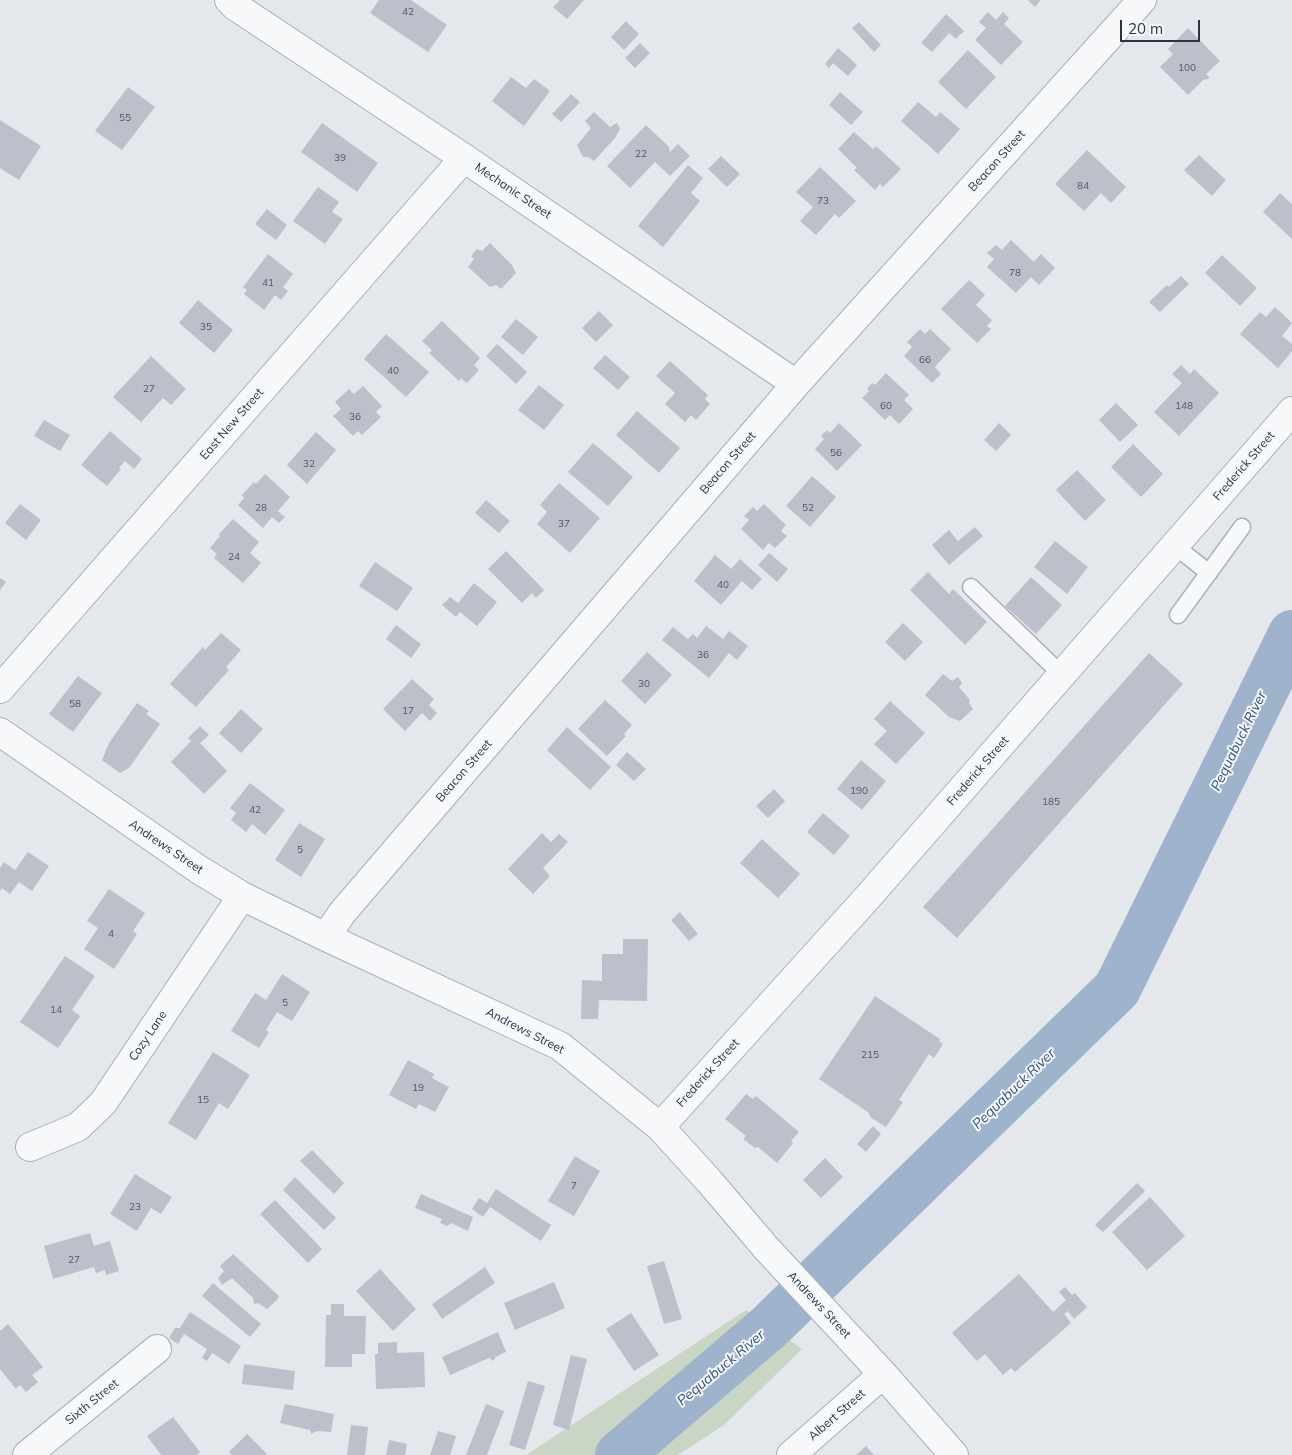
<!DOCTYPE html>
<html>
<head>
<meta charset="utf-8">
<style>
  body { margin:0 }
  #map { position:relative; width:1292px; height:1455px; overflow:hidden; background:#e4e7ec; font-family:Mulish,sans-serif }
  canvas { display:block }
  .scale { position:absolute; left:1120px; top:20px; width:80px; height:22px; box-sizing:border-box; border:2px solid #2b3445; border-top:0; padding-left:6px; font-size:15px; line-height:18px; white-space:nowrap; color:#2b3445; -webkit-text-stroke:4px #f4f6f9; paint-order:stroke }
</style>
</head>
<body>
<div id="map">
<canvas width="1292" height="1455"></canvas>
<div class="scale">20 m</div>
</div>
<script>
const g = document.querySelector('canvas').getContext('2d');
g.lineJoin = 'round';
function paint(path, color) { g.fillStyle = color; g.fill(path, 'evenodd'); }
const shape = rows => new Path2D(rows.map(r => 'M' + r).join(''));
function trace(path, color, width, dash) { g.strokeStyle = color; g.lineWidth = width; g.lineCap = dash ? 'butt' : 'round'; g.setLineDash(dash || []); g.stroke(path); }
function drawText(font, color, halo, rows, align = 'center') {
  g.font = font + ' Mulish,sans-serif'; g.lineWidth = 4; g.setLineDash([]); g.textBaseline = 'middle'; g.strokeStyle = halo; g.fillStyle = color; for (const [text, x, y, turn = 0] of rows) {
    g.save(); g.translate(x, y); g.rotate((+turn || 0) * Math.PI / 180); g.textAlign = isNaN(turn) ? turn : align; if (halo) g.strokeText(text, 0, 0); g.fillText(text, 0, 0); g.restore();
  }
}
const green = shape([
  [746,1310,802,1349,724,1425,678,1455,526,1455]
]);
const river = shape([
  [619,1455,769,1327,1117,989,1292,634]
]);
const building = shape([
  [379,0,411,0,447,25,428,52,370,13],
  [560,0,584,0,567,19,553,7],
  [1028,0,1041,0,1035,7],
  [988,12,996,20,1003,12,1009,18,1004,24,1023,42,1001,65,975,40,986,28,979,22],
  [946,14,964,31,956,39,949,33,932,52,921,43],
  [626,21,639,34,624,50,611,37],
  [859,22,881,45,874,52,852,28],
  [1188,28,1220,61,1206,74,1210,78,1203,80,1188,95,1160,67,1173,54,1168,49],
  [640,43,650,53,635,68,625,58],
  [838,48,857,65,848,76,833,63,829,68,825,64],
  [968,50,996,77,966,109,938,82],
  [511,77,526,88,534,79,550,91,524,126,492,101],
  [128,87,155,107,122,150,95,131],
  [840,92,863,112,851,125,829,105],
  [571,94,580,102,561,122,552,114],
  [918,102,936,117,940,112,960,129,938,154,901,121],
  [594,112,610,127,617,123,620,129,615,138,594,161,588,157,583,157,577,145,591,128,585,121],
  [0,120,41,146,19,180,0,168],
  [322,123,378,163,357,192,301,152],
  [646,125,669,147,670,152,678,144,690,156,670,176,655,162,630,188,607,166],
  [854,132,873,149,876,146,901,169,883,187,880,184,875,190,854,170,857,168,838,149],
  [1087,150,1126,187,1111,203,1101,193,1084,211,1055,184],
  [1199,155,1226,180,1212,196,1184,170],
  [721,156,740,174,727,187,708,169],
  [688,165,703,178,691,193,700,201,663,247,638,226],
  [820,167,856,201,839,218,835,214,816,235,800,221,813,207,796,192],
  [318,187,339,202,332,212,343,219,325,244,293,221],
  [1280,193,1292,204,1292,239,1263,212],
  [267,209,287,225,276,240,255,224],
  [1011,240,1034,262,1041,254,1055,268,1039,285,1031,277,1016,293,987,267,994,259,987,253,996,245,1002,250],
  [490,243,512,265,516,273,501,289,496,285,490,287,468,267,474,259,471,256,477,249,482,251],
  [268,254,293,274,283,287,288,291,281,300,275,295,264,310,244,294,247,290,243,287],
  [1222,255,1257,288,1240,306,1205,273],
  [1181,276,1189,284,1160,312,1149,302,1167,285,1169,287],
  [969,280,985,295,976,305,992,320,987,326,991,329,977,343,941,309],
  [198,300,233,330,214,353,179,323],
  [1275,307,1292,323,1282,336,1292,344,1292,351,1278,368,1240,334,1260,312,1266,317],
  [599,311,613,325,596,342,582,328],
  [516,319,538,337,523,355,501,337],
  [442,321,480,358,474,365,479,370,467,383,461,378,459,381,429,353,432,350,422,341],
  [920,329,925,334,930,329,951,349,935,367,941,374,932,383,904,356,912,347,907,342],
  [386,334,429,372,406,397,364,359],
  [497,344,527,372,516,384,486,356],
  [605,355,630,377,618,390,593,368],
  [151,356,186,389,171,405,163,398,141,422,113,397],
  [670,361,708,395,705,399,710,404,696,420,691,415,685,422,665,404,675,393,656,376],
  [1181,365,1190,374,1194,369,1219,393,1179,436,1154,412,1182,383,1172,374],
  [886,373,909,395,904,400,913,409,899,424,890,415,885,420,862,398,869,391,867,389,872,383,875,385],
  [539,385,564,405,544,430,518,410],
  [363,386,382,406,376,412,381,417,362,435,358,431,353,436,333,416,341,409,335,402,349,389,354,394],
  [1116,403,1138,425,1120,442,1099,420],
  [637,411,680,448,659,473,616,435],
  [44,420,70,435,60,451,34,436],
  [839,423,862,445,837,471,815,449,824,439,821,436,827,430,830,433],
  [999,423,1011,435,996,451,984,440],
  [110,431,142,459,134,469,125,461,119,468,121,469,107,486,81,465],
  [316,432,336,450,307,484,287,465],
  [593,443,633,477,608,506,568,472],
  [1133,444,1163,474,1141,497,1111,467],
  [1077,470,1106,500,1085,521,1056,490],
  [265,474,290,497,278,511,285,517,279,523,272,517,263,528,238,505,244,498,242,495,254,482,256,484],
  [812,476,836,497,810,527,786,506],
  [559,483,600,518,570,553,537,524,547,512,540,505],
  [486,500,510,521,499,533,475,513],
  [20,504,41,520,26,540,5,523],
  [764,504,786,525,781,531,787,536,775,548,769,543,763,550,741,529,749,520,744,516,753,507,757,511],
  [233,519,259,542,250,553,261,563,243,583,214,558,217,554,210,548,220,536,219,534],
  [975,527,983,536,949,565,932,545,949,530,958,541],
  [1055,541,1088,567,1067,594,1034,567],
  [506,551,544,590,536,598,532,593,522,603,488,569],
  [769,553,788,569,777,582,758,565],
  [715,555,731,569,740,559,762,579,752,590,742,581,721,605,694,581],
  [375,562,413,588,397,611,359,586],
  [928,572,949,594,953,589,987,622,965,645,910,590],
  [1031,577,1062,605,1036,634,1005,606],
  [0,578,6,582,0,590],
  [474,583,497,602,477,626,460,612,456,617,442,605,450,597,458,603],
  [903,623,923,642,905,661,885,642],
  [396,625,421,644,411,658,386,639],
  [706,626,723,639,729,631,748,646,737,660,729,653,709,678,662,640,673,627,688,639,693,634,697,638],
  [221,633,241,650,226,667,229,670,196,707,170,684,203,647,205,650],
  [647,652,672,675,645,704,621,681],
  [1149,653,1183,684,957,938,923,907],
  [943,674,952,681,958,677,962,683,959,687,970,700,969,703,973,709,960,721,949,717,925,695],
  [78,676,102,693,73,732,49,714],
  [412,679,434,699,429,705,437,713,430,721,422,713,405,731,383,709],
  [605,700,632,725,624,734,626,736,607,756,578,729],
  [890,701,925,733,896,764,874,744,887,731,874,719],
  [137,703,149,711,146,714,160,724,129,768,120,773,102,760,109,743],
  [241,709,263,729,241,753,219,733],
  [200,726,209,735,200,743,227,771,204,794,171,762,191,741,188,738],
  [567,727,611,767,590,790,547,750],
  [627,752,646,769,634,781,616,765],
  [861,760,886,781,862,810,837,789],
  [250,783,285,810,265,835,252,824,246,832,231,820,236,813,230,808],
  [774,789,785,801,768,818,756,806],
  [823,813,850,836,834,855,807,832],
  [299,823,325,839,301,877,275,860],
  [542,833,551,842,559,834,568,842,543,868,550,876,533,894,508,869],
  [762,839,800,874,778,898,740,863],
  [28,852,49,866,32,891,19,882,10,894,2,888,0,891,0,868,4,862,15,870],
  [109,889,145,913,133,931,137,934,114,969,84,949,98,928,87,921],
  [680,912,698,934,689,941,671,920],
  [623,939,648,939,647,1001,599,1000,598,1019,581,1019,582,980,602,981,602,954,623,954],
  [65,956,95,976,72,1010,80,1016,58,1048,20,1022],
  [282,974,310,992,292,1021,277,1012,266,1030,269,1032,259,1048,231,1031,255,993,266,1000],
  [875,996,940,1039,939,1041,943,1044,934,1058,929,1054,899,1100,903,1102,886,1127,870,1117,869,1113,819,1079],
  [213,1052,250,1075,228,1109,219,1103,196,1140,168,1123],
  [408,1060,434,1074,432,1078,449,1087,435,1112,419,1104,416,1109,389,1095],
  [746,1094,753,1099,756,1096,799,1132,791,1141,793,1143,777,1163,758,1147,755,1148,743,1139,746,1136,725,1119],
  [873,1126,881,1134,866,1152,857,1144],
  [312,1150,344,1183,334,1194,300,1161],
  [575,1156,600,1171,574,1216,548,1201],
  [825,1158,843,1177,821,1198,803,1180],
  [135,1174,172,1197,161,1214,151,1208,137,1231,110,1214],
  [295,1177,336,1218,324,1230,283,1190],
  [1137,1183,1145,1191,1103,1232,1095,1225],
  [496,1189,551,1225,541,1241,490,1207,483,1217,472,1209,479,1198,487,1203],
  [421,1194,473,1217,468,1231,451,1223,447,1226,440,1223,442,1219,415,1208],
  [1150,1197,1185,1236,1147,1270,1112,1232],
  [275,1200,322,1249,308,1263,260,1214],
  [90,1233,94,1246,110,1241,119,1271,106,1275,105,1270,96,1273,94,1267,53,1279,44,1246],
  [233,1254,279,1296,277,1300,267,1309,258,1303,254,1304,253,1298,232,1278,222,1285,218,1278,224,1271,220,1266],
  [664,1261,682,1319,664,1324,647,1266],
  [485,1267,495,1283,442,1319,432,1304],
  [380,1269,416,1309,393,1331,356,1291],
  [1019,1274,1053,1312,1066,1300,1059,1292,1065,1287,1072,1295,1075,1293,1087,1307,1074,1319,1068,1311,1064,1314,1071,1323,1015,1372,1011,1368,1003,1375,985,1354,977,1361,952,1333],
  [554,1282,565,1308,515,1330,504,1303],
  [213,1283,261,1324,250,1337,202,1296],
  [331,1304,344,1304,344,1316,366,1316,365,1354,352,1354,352,1367,325,1367,326,1315,331,1315],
  [190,1312,241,1346,229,1364,212,1353,207,1361,202,1358,207,1349,184,1334,178,1344,169,1338,175,1328,180,1328],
  [631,1313,659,1355,634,1371,606,1329],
  [8,1324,43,1367,32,1375,38,1382,26,1392,20,1385,16,1389,0,1369,0,1331],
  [498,1332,506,1352,497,1356,493,1361,489,1358,450,1375,442,1357],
  [397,1342,397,1353,424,1352,425,1387,376,1389,375,1354,378,1354,378,1343],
  [571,1355,587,1359,569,1430,553,1425],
  [244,1364,295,1371,293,1390,242,1384],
  [528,1381,545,1386,525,1450,509,1445],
  [285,1404,334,1414,331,1432,317,1431,311,1434,310,1430,280,1423],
  [486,1404,504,1411,487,1455,466,1455],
  [173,1417,200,1452,197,1455,161,1455,147,1436],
  [351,1425,368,1427,365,1455,347,1455],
  [438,1431,456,1436,450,1455,430,1455],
  [247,1434,267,1454,265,1455,232,1455,229,1452],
  [389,1440,407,1444,405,1455,386,1455],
  [866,1446,874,1455,856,1455]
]);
const lane = shape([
  [1175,546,1209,573],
  [971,587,1062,675],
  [1178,615,1242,527]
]);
const street = shape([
  [229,0,235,6,464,158,796,384],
  [0,689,464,158],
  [0,732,198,869,242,896,326,937,560,1046,660,1127,709,1181,767,1249,883,1374,954,1455],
  [326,937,342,913,796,384,1142,0],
  [660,1127,867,898,1292,411],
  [30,1147,78,1127,103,1103,242,896],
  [27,1455,157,1349],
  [791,1455,883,1374]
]);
const numberNames = [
  ["42",408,12],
  ["100",1187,68],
  ["55",125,118],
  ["22",641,154],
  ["39",340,158],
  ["84",1083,186],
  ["73",823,201],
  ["78",1015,273],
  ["41",268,283],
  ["35",206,327],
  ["66",925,360],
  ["40",393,371],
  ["27",149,389],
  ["60",886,406],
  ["148",1184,406],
  ["36",355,417],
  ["56",836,453],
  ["32",309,464],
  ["28",261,508],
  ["52",808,508],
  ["37",564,524],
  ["24",234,557],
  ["40",723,585],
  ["36",703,655],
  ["30",644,684],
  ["58",75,704],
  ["17",408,711],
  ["190",859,791],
  ["185",1051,802],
  ["42",255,810],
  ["5",300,850],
  ["4",111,934],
  ["5",285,1003],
  ["14",56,1010],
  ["215",870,1055],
  ["19",418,1088],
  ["15",203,1100],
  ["7",574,1186],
  ["23",135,1207],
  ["27",74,1260]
];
const streetNames = [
  ["Beacon Street",997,161,-48],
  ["Mechanic Street",513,191,34],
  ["East New Street",232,424,-49],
  ["Beacon Street",728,463,-49],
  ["Frederick Street",1244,466,-49],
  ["Beacon Street",464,771,-49],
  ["Frederick Street",978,771,-49],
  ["Andrews Street",166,847,34],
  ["Andrews Street",525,1031,27],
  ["Cozy Lane",148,1036,-56],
  ["Frederick Street",708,1073,-48],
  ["Andrews Street",819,1305,47],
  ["Sixth Street",92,1402,-39],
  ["Albert Street",837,1415,-41]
];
const waterNames = [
  ["Pequabuck River",1239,741,-64],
  ["Pequabuck River",1014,1089,-44],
  ["Pequabuck River",721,1368,-40]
];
paint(green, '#c9d6c5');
trace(river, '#9fb4cc', 48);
paint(building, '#bbc0ca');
trace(lane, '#a9aeb7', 19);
trace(street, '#a9aeb7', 30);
trace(lane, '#f7f8fa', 16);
trace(street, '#f7f8fa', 28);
drawText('10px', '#4f5766', null, numberNames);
drawText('12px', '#2b3445', '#f4f6f9', streetNames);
drawText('italic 14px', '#34527a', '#f4f6f9', waterNames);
</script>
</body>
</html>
